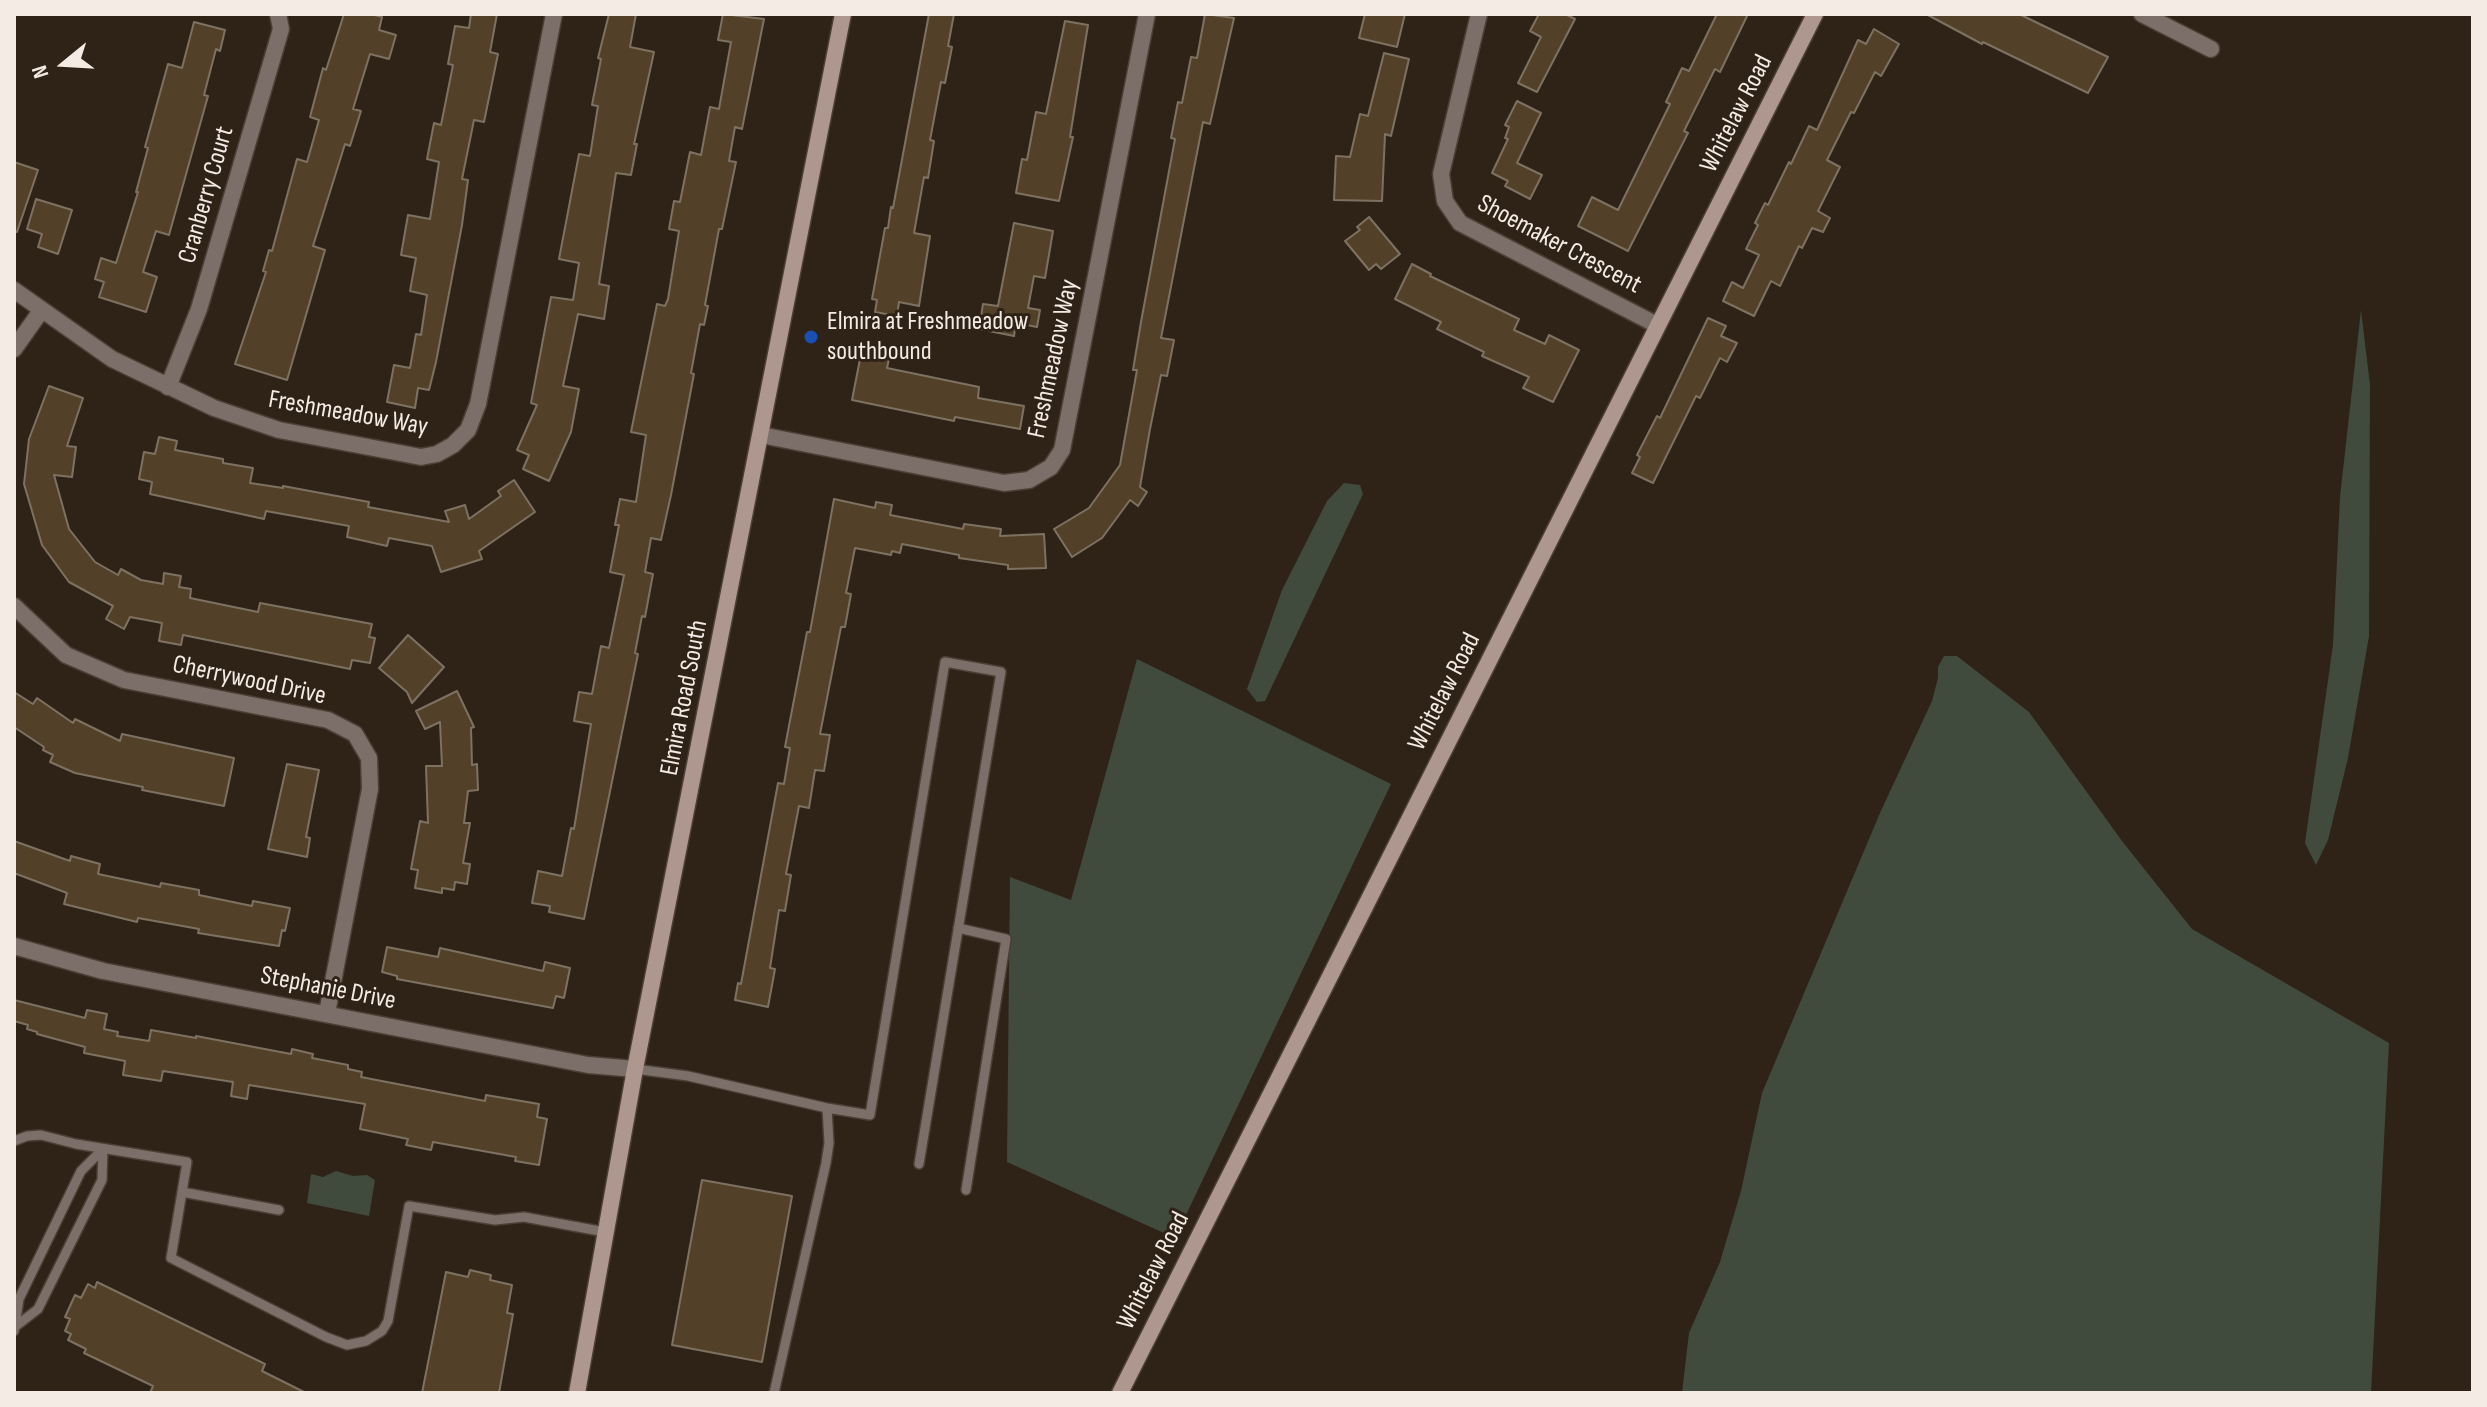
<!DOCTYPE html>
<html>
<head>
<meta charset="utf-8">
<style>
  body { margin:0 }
  #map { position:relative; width:2487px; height:1407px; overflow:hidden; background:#2f2318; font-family:"Sofia Sans Condensed",sans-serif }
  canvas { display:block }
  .frame { position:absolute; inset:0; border:16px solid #f4ebe4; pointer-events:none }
  .north { position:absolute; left:24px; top:24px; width:80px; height:80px; -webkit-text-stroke:6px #2f2318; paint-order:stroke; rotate:252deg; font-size:22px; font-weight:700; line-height:32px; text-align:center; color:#f4ebe4 }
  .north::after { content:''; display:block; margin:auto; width:28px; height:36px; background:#f4ebe4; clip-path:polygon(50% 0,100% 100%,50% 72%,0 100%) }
</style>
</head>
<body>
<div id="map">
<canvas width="2487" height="1407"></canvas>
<div class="frame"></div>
<div class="north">N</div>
</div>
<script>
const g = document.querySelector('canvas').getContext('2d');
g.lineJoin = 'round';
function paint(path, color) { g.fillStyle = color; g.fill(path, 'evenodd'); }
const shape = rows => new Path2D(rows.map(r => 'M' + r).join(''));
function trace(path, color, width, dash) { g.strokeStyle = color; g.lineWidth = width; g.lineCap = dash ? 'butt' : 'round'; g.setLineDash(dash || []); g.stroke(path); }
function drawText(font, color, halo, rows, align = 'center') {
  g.font = font + ' "Sofia Sans Condensed",sans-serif'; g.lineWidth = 6; g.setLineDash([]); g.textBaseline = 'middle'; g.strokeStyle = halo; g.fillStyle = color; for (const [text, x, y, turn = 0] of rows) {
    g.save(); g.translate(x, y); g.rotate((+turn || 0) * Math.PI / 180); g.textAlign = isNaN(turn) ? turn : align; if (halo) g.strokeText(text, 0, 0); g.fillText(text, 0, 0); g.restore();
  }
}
const green = shape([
  [2361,310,2370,385,2369,636,2348,758,2328,840,2316,865,2305,843,2333,645,2340,497],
  [1344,483,1360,485,1363,494,1265,701,1257,702,1247,689,1282,590,1327,501],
  [1944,656,1957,656,2029,712,2122,841,2192,929,2389,1043,2371,1393,1682,1393,1689,1333,1720,1262,1741,1191,1762,1093,1880,813,1932,701,1938,678,1938,667],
  [1137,659,1391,784,1175,1238,1007,1162,1010,877,1071,900],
  [336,1171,353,1176,367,1175,375,1180,369,1216,307,1203,311,1174,323,1177]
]);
const building = shape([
  [344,14,371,14,382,17,379,30,396,35,389,59,370,54,353,109,361,111,350,146,345,144,313,246,325,250,287,380,235,364,266,272,263,271,269,250,272,251,297,159,307,162,319,120,310,117,323,68,326,70,344,14],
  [471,14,497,14,490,52,498,54,484,122,474,120,462,179,468,180,462,225,436,362,429,390,418,388,415,408,387,402,394,365,410,368,416,334,421,335,427,295,410,291,416,258,401,255,408,215,430,219,439,162,427,159,434,123,441,125,453,65,448,64,455,26,469,28,471,14],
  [609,14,636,14,630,47,654,52,634,144,637,144,631,175,616,173,599,284,609,286,604,319,578,314,563,386,579,389,571,432,549,481,523,469,529,455,517,450,537,405,531,403,551,297,573,300,579,263,559,259,579,154,590,156,598,106,592,105,601,59,598,58,609,14],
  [723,14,764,19,742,129,735,127,729,161,736,162,722,229,719,229,705,305,708,306,704,325,700,324,691,373,694,374,671,495,661,540,651,538,645,572,653,574,645,617,642,616,635,653,638,654,584,919,549,912,550,906,532,903,538,871,562,876,571,828,574,829,591,724,574,721,579,692,592,694,601,646,609,648,624,575,610,572,619,525,615,525,620,499,636,502,646,435,631,432,657,304,665,306,668,299,679,231,669,229,674,201,680,202,690,152,701,155,710,107,719,109,731,42,718,40,723,14],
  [929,14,954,14,948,46,952,47,945,83,941,82,930,140,934,141,928,178,924,177,914,233,930,236,919,306,899,302,897,316,875,312,877,300,872,299,885,228,888,228,891,207,893,208,929,14],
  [1205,14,1234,18,1210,124,1203,122,1161,338,1174,340,1167,376,1161,375,1150,429,1140,487,1147,492,1138,506,1130,500,1102,538,1072,557,1054,529,1089,508,1120,465,1137,370,1133,370,1141,322,1175,139,1171,138,1178,102,1182,103,1191,57,1197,58,1205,14],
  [1365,14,1405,14,1397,47,1359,38,1365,14],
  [1539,14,1565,14,1575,19,1537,92,1518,83,1541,37,1530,31,1539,14],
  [1717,14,1748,14,1720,72,1715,69,1684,131,1688,133,1628,251,1578,226,1592,197,1618,210,1670,104,1666,102,1682,68,1689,71,1717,14],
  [1926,14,2019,14,2108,57,2088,93,1983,42,1982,44,1926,14],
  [1065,21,1088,25,1070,137,1073,137,1059,201,1016,193,1022,159,1027,160,1036,112,1046,114,1065,21],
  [194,22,225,30,220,51,216,49,204,95,208,96,169,235,156,231,143,272,157,277,146,312,99,297,104,282,95,279,101,258,116,263,138,192,136,192,148,148,145,147,168,64,182,68,194,22],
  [1874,29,1899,44,1881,76,1875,72,1854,113,1851,112,1827,160,1840,167,1818,211,1830,218,1823,232,1812,228,1802,248,1799,246,1780,286,1771,281,1754,316,1723,301,1732,282,1743,288,1759,255,1746,249,1758,225,1755,223,1765,203,1768,205,1789,162,1791,164,1809,126,1817,130,1858,40,1866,44,1874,29],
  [1384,53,1409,59,1391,136,1385,134,1382,201,1334,200,1336,156,1350,157,1360,114,1368,116,1384,53],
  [1517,101,1541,113,1517,163,1542,175,1530,199,1505,186,1508,181,1492,173,1508,139,1505,138,1509,127,1505,125,1517,101],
  [14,162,38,170,17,232,14,232,14,162],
  [36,199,72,210,58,254,38,247,42,234,27,229,36,199],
  [1369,217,1400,254,1381,269,1376,264,1369,270,1345,241,1360,230,1357,227,1369,217],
  [1014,223,1053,231,1045,278,1034,276,1028,308,1040,310,1037,327,1016,323,1014,336,979,329,983,304,998,306,1014,223],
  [1412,264,1431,274,1430,276,1519,319,1514,330,1545,344,1549,335,1579,350,1553,402,1523,388,1529,377,1482,356,1484,352,1437,329,1441,322,1395,299,1412,264],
  [1708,318,1726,326,1721,336,1737,343,1727,362,1720,358,1700,398,1696,396,1653,483,1632,473,1640,457,1637,455,1657,416,1660,418,1708,318],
  [861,354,889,359,887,368,979,387,978,398,1024,406,1020,429,955,417,954,421,852,400,861,354],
  [49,386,83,398,67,446,76,447,72,477,54,475,69,529,95,562,118,575,121,569,141,580,163,584,164,573,181,576,179,587,191,589,190,598,258,612,260,603,372,624,369,637,375,638,370,663,352,660,350,669,183,635,181,645,159,641,162,623,130,617,124,629,106,619,113,606,69,582,42,545,24,484,29,439,49,386],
  [159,437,177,441,175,450,223,459,223,463,253,468,250,483,283,488,283,486,369,502,368,507,449,522,445,511,465,505,469,519,501,496,498,491,514,480,535,512,479,551,482,559,441,572,432,546,389,538,387,546,347,537,349,526,266,511,264,519,150,494,152,482,139,479,144,452,155,454,159,437],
  [834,499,875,508,876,502,892,505,890,515,963,529,964,524,1001,529,1000,536,1044,534,1046,568,1008,569,1008,565,959,558,959,555,902,544,900,553,892,551,891,555,855,548,846,593,851,594,845,627,841,627,820,734,830,735,824,771,815,770,809,808,799,806,786,874,791,875,785,911,779,910,770,968,775,969,768,1007,735,1000,738,983,741,984,778,783,784,784,790,748,785,747,788,731,807,632,810,632,834,499],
  [408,635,444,667,412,703,407,692,379,668,408,635],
  [457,691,474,727,471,728,472,765,477,764,478,790,468,791,464,823,470,823,463,863,470,864,467,884,455,882,454,890,442,888,442,893,415,888,418,870,411,869,420,821,428,823,426,766,442,766,440,722,425,729,416,711,457,691],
  [14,692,33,704,37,698,73,723,75,719,120,741,122,734,234,758,224,806,142,790,143,787,75,773,50,762,53,755,43,750,44,747,14,727,14,692],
  [287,764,319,770,306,837,310,838,307,857,268,849,287,764],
  [14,841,70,861,71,856,100,864,98,874,160,887,161,883,199,890,199,895,252,906,253,901,290,908,285,931,282,930,279,946,198,933,199,929,138,918,137,922,64,904,67,893,14,873,14,841],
  [387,947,438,957,440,948,543,971,545,962,570,968,564,998,556,996,553,1008,397,979,397,976,382,972,387,947],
  [14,1000,85,1018,87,1010,107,1014,104,1029,118,1032,117,1036,149,1041,151,1030,196,1038,196,1036,291,1054,292,1049,313,1054,312,1058,348,1065,348,1069,362,1072,361,1077,485,1101,486,1095,539,1104,537,1117,547,1119,539,1165,515,1161,516,1157,433,1142,431,1150,406,1145,408,1139,360,1129,365,1104,249,1085,247,1099,231,1096,233,1082,163,1071,161,1081,123,1075,125,1061,84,1053,85,1047,37,1034,37,1032,27,1029,28,1025,14,1021,14,1000],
  [702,1180,792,1196,762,1362,672,1345,702,1180],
  [470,1270,491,1275,490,1280,512,1285,507,1313,513,1314,499,1393,422,1393,446,1272,468,1277,470,1270],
  [97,1282,265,1364,262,1371,306,1393,150,1393,153,1386,84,1353,86,1349,68,1340,71,1334,65,1331,70,1319,65,1317,75,1295,81,1298,88,1284,95,1288,97,1282]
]);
const lane = shape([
  [958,928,1006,939,966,1190],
  [635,1069,688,1076,827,1108,829,1143,826,1163,774,1393],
  [827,1108,870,1115,945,662,1001,672,919,1164],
  [14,1141,27,1136,41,1135,76,1144,187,1162,171,1258,326,1337,347,1345,366,1341,382,1331,388,1321,409,1206,495,1220,524,1217,605,1232],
  [182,1192,279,1210],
  [16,1326,38,1309,102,1180,103,1149],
  [14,1331,19,1299,81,1171,103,1149]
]);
const street = shape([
  [1479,14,1441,174,1445,201,1460,223,1657,325],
  [2142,14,2211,49],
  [14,290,112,359,214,408,279,430,421,457,437,454,453,445,468,430,478,404,554,14],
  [14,349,41,311],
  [168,387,199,309,281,29,278,14],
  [761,435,1004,483,1029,480,1051,467,1062,450,1147,14],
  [14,606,66,655,124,680,328,720,355,734,369,758,370,789,327,1013],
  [14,946,103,971,588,1065,635,1069]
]);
const secondary = shape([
  [577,1393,635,1069,843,14],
  [1120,1393,1815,14]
]);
const markers = [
  [811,337,8,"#1a4fb4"]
];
const streetNames = [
  ["Whitelaw Road",1737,114,-63],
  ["Cranberry Court",207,195,-74],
  ["Shoemaker Crescent",1559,245,28],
  ["Freshmeadow Way",1054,359,-78],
  ["Freshmeadow Way",348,414,10],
  ["Cherrywood Drive",249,681,12],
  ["Whitelaw Road",1445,692,-63],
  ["Elmira Road South",685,698,-79],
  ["Stephanie Drive",328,989,11],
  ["Whitelaw Road",1154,1271,-63]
];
const poiNames = [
  ["Elmira at Freshmeadow",827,322],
  ["southbound",827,352]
];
paint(green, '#404b3d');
paint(building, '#524128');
trace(building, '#7d7262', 2);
trace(lane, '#4b3f35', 12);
trace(street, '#4b3f35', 19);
trace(secondary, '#4b3f35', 19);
trace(lane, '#7c6e68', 9);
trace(street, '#7c6e68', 16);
trace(secondary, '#ae978e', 16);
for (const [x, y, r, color] of markers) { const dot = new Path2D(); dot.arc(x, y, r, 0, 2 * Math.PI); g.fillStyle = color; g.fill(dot); trace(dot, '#2f2318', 3); }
drawText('26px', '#f4ebe4', '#2f2318', streetNames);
drawText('26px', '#f4ebe4', '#2f2318', poiNames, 'left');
</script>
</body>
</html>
